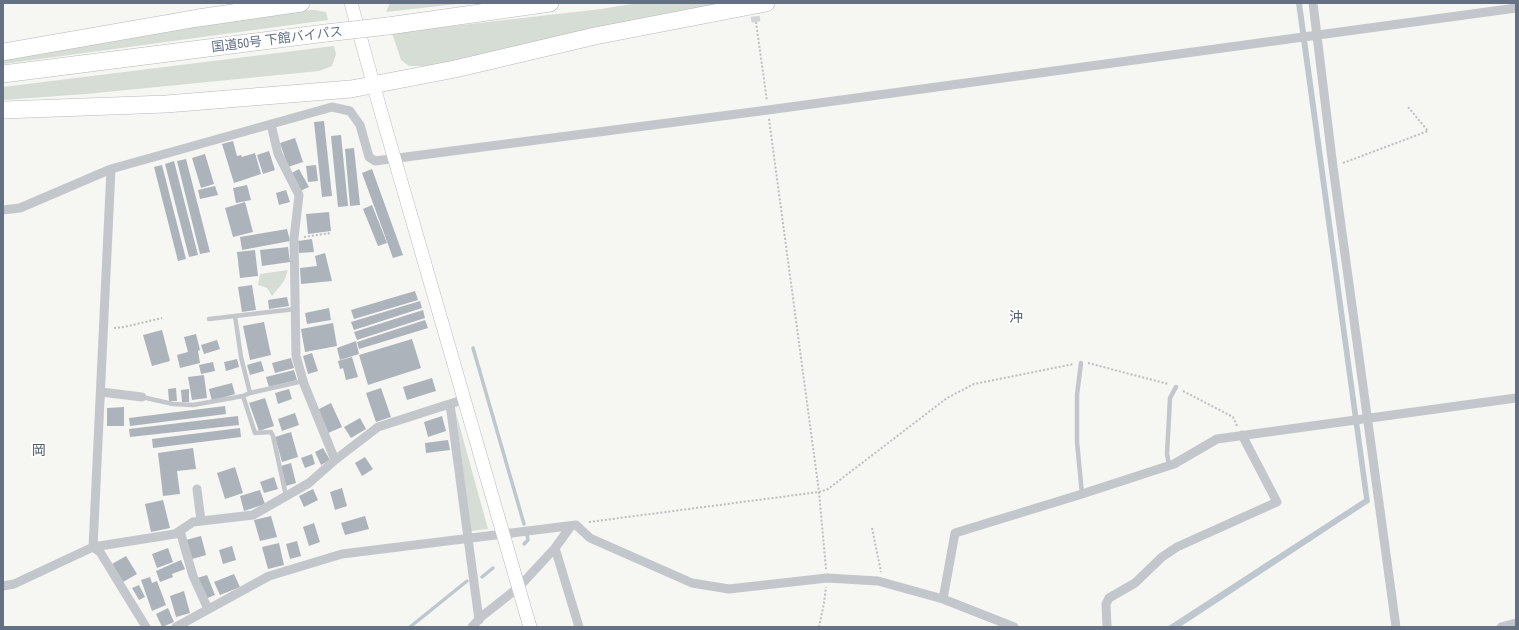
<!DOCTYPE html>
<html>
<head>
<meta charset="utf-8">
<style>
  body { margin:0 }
  #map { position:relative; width:1519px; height:630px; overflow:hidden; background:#f6f6f3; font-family:"Archivo Narrow",sans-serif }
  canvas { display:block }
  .frame { position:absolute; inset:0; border:4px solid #647185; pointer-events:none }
</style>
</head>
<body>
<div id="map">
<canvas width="1519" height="630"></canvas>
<div class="frame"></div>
</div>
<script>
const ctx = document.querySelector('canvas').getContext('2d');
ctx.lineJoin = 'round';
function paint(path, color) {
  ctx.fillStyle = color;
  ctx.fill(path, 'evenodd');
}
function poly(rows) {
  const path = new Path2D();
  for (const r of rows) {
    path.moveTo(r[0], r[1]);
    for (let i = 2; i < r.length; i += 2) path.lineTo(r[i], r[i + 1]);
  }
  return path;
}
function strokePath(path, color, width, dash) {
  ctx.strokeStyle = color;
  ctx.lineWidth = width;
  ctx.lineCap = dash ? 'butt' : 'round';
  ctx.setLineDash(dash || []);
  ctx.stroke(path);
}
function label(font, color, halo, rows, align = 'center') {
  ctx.font = font + ' "Archivo Narrow","Noto Sans JP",sans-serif';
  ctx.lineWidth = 4;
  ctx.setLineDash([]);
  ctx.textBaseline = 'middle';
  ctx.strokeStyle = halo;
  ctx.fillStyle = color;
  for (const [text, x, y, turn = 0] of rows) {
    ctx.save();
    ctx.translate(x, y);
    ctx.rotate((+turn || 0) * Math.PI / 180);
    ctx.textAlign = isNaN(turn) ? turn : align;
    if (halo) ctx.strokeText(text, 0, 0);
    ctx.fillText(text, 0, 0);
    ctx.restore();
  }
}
paint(poly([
  [390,3,466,3,386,12],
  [638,3,739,3,453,66,409,66,401,60,392,33,601,9],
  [314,10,326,12,328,20,3,64,3,59,292,11],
  [334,46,336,54,332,66,319,71,86,94,3,100,3,87],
  [288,270,284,281,272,296,267,288,258,285,260,274],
  [456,413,488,529,471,531]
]), '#d6ddd4');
paint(poly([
  [1296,3,1302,3,1370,502,1180,627,1167,627,1364,499]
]), '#bfc7ce');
strokePath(poly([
  [473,348,524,524],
  [524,544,528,540,527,535],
  [482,577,493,568],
  [410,627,467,581]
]), '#bfc7ce', 3.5);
paint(poly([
  [324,121,332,196,322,197,314,122],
  [341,135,348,206,338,207,331,136],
  [295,138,303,162,288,167,280,143],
  [233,141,237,156,241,155,242,157,255,153,261,174,234,183,222,144],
  [354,148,360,205,350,206,345,149],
  [269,151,275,170,263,174,257,155],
  [205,154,214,184,201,188,192,158],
  [186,159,210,252,200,254,177,161],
  [174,161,198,255,189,257,165,164],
  [162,165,186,259,178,261,154,167],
  [316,165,318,181,308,182,306,166],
  [299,169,309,187,300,191,290,174],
  [372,169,403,255,393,258,362,173],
  [247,185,251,200,236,203,233,188],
  [215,186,218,195,200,199,198,190],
  [286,190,290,202,279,205,276,193],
  [245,202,253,232,233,237,225,208],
  [372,205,387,243,378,246,363,209],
  [329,212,331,231,308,234,306,214],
  [287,229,290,241,242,250,240,237],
  [312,239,314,252,299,253,298,241],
  [288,247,290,262,262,266,260,250],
  [255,250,258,276,240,278,237,252],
  [325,253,332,281,301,284,300,268,317,266,315,256],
  [252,285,256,310,242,312,238,287],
  [415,291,418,300,354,319,351,310],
  [287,297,289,306,269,309,268,300],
  [420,301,422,308,354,330,351,322],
  [329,308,331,320,307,324,305,313],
  [423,310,425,318,357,340,354,332],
  [425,320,428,328,359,349,357,342],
  [264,322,271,355,250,360,243,326],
  [333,323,337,346,305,352,301,329],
  [162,330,170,361,152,366,143,335],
  [196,334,200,350,198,351,200,363,180,368,177,355,188,352,184,337],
  [412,339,421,368,368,385,359,355],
  [217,340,220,349,204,354,201,345],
  [356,341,359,354,340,360,337,348],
  [312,353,318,371,308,374,303,356],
  [352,357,358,377,346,380,343,368,340,369,338,361],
  [291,358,294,368,275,373,272,363],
  [237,359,239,367,226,371,224,362],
  [261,361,264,371,250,375,247,365],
  [213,362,215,371,201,374,199,365],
  [294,370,297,380,269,387,266,377],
  [204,375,207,398,192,400,188,377],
  [432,378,436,391,407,400,403,387],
  [232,383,235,394,212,401,209,389],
  [176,388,177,401,169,401,168,389],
  [381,388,391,417,376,422,366,393],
  [189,389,189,402,182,402,181,390],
  [289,389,292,399,278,404,275,393],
  [265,398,274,426,259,431,249,403],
  [331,403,342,427,328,433,317,410],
  [225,406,226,414,130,426,129,418],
  [124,407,124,426,107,426,107,408],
  [295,413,299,425,282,431,278,419],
  [238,416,239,425,130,437,129,429],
  [442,416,446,431,428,437,424,422],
  [360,418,366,429,351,438,344,427],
  [240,428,241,437,153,448,152,439],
  [291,432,298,457,282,462,275,437],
  [448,440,450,450,426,453,425,443],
  [193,448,196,469,177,471,180,494,163,496,158,453],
  [323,448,330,460,321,465,315,452],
  [312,454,315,464,305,468,301,458],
  [365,457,373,469,362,476,355,463],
  [291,463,296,483,286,486,281,466],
  [235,467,243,493,225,499,217,473],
  [274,477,278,489,264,493,260,482],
  [342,488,347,506,335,510,330,492],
  [313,489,318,500,304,507,299,496],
  [260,490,265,504,244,511,240,496],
  [163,500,170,528,151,532,145,504],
  [271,516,277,537,260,541,254,520],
  [365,516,369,529,345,535,341,523],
  [314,523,320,542,309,546,303,527],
  [201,536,206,555,192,559,186,540],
  [297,541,301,556,290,559,286,544],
  [279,543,284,565,268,569,262,547],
  [232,546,236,560,223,564,219,550],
  [168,548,173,562,157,568,152,554],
  [126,556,137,574,123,582,112,564],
  [181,560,185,569,172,574,173,577,160,582,156,571],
  [234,574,240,587,220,595,214,582],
  [207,575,215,595,205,599,197,578],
  [150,577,152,583,157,581,166,605,152,611,141,580],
  [139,585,145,597,139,600,132,588],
  [184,591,190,613,176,617,170,596],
  [168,608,174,622,162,627,156,614]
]), '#acb3ba');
strokePath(poly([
  [753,3,756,22]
]), '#d2d5d8', 9, [9, 4.5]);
const secondary = poly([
  [351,3,381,112,530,627]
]);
const highway = poly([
  [388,26,550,3],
  [3,52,198,18,301,3],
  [3,74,326,33],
  [3,110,166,104,351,89,455,69,595,36,766,3]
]);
strokePath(secondary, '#b8bbc1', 14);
strokePath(highway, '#b6b8bc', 18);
strokePath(poly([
  [756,22,767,101],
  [769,119,819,492,826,569],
  [1343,163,1428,131,1408,107],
  [304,237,331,233],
  [114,328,124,327,162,318],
  [1088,363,1168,384],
  [1183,391,1233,417,1237,426],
  [589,522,819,492,828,489,947,398,974,384,1074,364],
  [872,528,881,572],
  [819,627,824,603,826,587]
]), '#bdbec1', 2, [2, 2]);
strokePath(poly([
  [235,316,241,357,250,393],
  [209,319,295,309],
  [1081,363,1077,395,1077,442,1082,494],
  [243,396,255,433,271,432,273,436,286,496],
  [142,397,173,404,193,405,243,396,250,393,303,381],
  [1169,465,1167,454,1170,398,1176,387]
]), '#c3c6ca', 4.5);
strokePath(poly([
  [1313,3,1333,167,1396,627],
  [271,124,278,154,299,195,294,238,296,356,304,384,335,460],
  [3,210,20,208,111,169,332,107,350,111,360,125,369,157,375,161,768,110,1516,8],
  [101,392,142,397],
  [450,404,479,620],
  [197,489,201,521],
  [180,531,193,576,208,609],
  [93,547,111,169],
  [93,547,100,552,146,627],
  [555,548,579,627],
  [3,586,14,584,93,547,175,534,193,522,253,515,309,483,335,460,378,427,465,399],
  [943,599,955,533,1082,494,1174,464,1217,439,1516,398],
  [176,627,269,576,342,554,576,525,590,538,692,583,729,589,827,578,878,581,943,599,1014,627],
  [472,627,481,617,519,587,555,548,571,526],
  [1107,627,1106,604,1109,598,1135,583,1162,557,1177,547,1277,502,1242,435],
  [1501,627,1516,623]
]), '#c3c6ca', 9);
strokePath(secondary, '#fff', 13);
strokePath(highway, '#fff', 17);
const highwayBridge = poly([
  [326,33,388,26]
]);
strokePath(highwayBridge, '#b6b8bc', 18, []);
strokePath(highwayBridge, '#fff', 17);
label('13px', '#647185', '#fff', [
  ["国道50号 下館バイパス",277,40,-7]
]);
label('14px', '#525c69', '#fff', [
  ["沖",1016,318],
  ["岡",39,451]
]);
</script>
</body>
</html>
